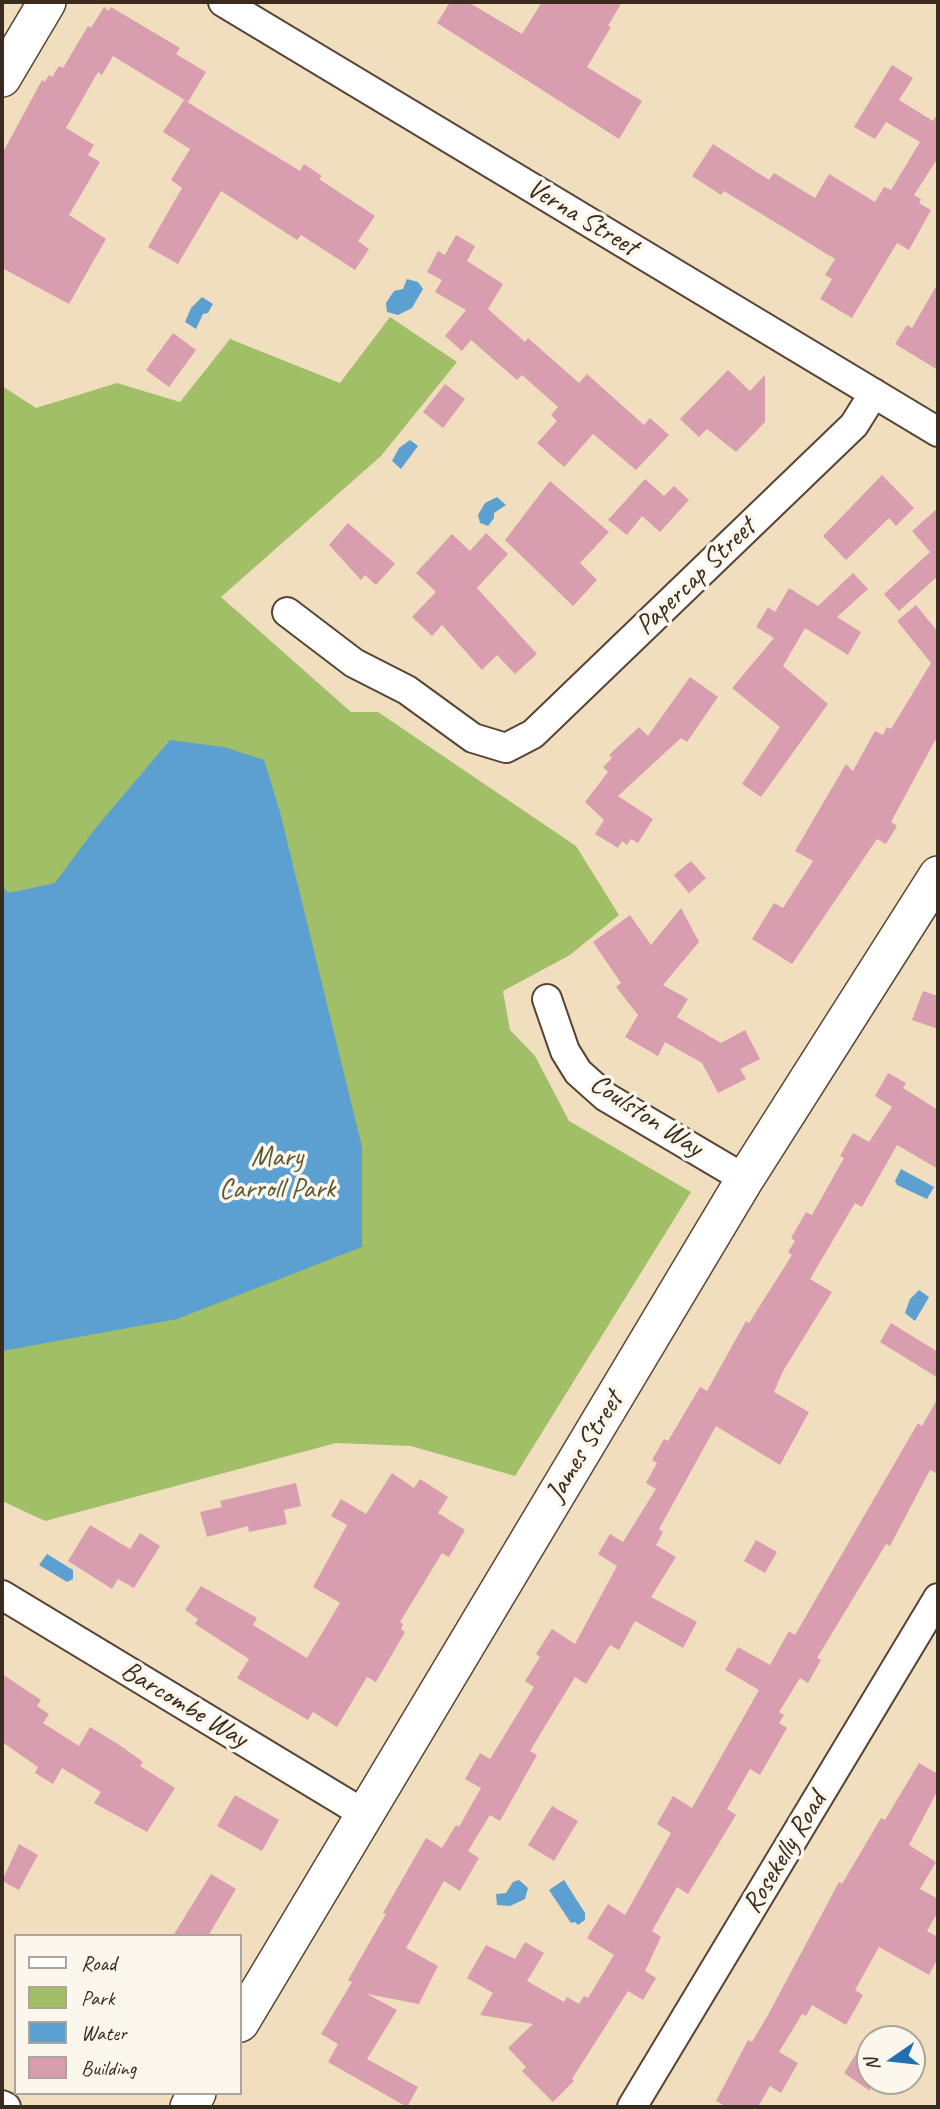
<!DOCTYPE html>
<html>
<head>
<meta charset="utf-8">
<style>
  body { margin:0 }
  #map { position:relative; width:940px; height:2109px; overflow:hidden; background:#f1debf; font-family:Caveat,sans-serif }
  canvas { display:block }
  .frame { position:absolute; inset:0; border:4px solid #3b2a1e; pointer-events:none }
  .legend { position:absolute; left:14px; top:1934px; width:228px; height:161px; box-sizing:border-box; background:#fbf7ec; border:2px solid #aea59a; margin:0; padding:9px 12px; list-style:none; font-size:21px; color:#3b2a1e }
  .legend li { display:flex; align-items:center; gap:14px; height:35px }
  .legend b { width:35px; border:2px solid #aea59a }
  .north { position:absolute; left:856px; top:2025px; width:70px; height:70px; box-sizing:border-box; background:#fbf7ec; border:2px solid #aea59a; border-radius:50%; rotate:256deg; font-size:19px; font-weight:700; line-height:28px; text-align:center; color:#3b2a1e }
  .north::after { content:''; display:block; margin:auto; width:24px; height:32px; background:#1f6fb2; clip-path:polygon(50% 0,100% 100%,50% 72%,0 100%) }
</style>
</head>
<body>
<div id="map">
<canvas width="940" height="2109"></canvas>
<div class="frame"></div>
<ul class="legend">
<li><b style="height:9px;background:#fff"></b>Road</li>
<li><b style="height:19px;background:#a1bf67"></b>Park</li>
<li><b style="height:19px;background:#5ca0d1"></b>Water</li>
<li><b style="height:19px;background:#d89eb0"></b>Building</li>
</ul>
<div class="north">N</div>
</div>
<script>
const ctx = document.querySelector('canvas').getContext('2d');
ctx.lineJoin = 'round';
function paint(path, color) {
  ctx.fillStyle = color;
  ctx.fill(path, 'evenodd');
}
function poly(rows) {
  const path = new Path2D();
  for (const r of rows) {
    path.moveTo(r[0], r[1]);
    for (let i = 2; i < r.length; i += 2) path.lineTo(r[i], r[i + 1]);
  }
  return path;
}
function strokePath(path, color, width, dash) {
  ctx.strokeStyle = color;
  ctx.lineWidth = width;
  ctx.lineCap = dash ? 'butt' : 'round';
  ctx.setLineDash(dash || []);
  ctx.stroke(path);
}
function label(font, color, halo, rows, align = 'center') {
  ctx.font = font + ' Caveat,sans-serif';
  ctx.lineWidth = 7;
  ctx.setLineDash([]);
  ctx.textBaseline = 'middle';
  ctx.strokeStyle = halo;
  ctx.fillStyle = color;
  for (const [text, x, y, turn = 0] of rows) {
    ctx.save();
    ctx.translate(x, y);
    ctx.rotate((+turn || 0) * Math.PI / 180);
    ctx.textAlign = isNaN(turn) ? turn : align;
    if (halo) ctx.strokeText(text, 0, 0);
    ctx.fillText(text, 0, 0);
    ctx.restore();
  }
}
paint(poly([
  [390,317,457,362,381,456,221,597,351,712,378,712,576,846,619,915,570,955,503,991,510,1030,535,1056,569,1121,691,1192,515,1476,411,1446,336,1443,45,1521,2,1501,2,386,36,408,117,383,180,402,230,339,340,383]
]), '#a1bf67');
paint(poly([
  [407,279,418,282,423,289,412,308,398,315,387,312,386,303,394,291,403,289],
  [202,297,213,304,208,313,203,314,196,329,185,322,191,308],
  [410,440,418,446,401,469,392,461,399,448],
  [497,497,506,505,494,513,494,518,488,526,480,523,478,515,485,503],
  [170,740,224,747,264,760,280,812,362,1147,362,1247,177,1319,2,1351,2,887,9,893,55,883,94,830],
  [901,1169,934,1187,927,1199,897,1185,895,1181],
  [919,1290,929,1297,915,1321,905,1313,910,1299],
  [47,1554,73,1570,73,1579,67,1582,39,1565],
  [519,1880,528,1888,525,1899,510,1906,497,1905,496,1894,506,1893,513,1882],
  [564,1880,585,1913,585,1920,578,1925,575,1922,571,1923,549,1890]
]), '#5ca0d1');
paint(poly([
  [450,2,468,2,522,34,542,2,622,2,608,26,611,27,587,67,642,101,619,139,437,23],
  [104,7,109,11,111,7,180,48,176,54,206,72,188,102,113,56,102,75,98,72,66,128,94,145,88,155,100,162,69,215,106,239,69,304,2,268,2,154,42,80,45,82,49,75,52,77,59,66,63,68,88,26,91,28],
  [892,65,913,78,899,100,933,121,938,113,938,158,914,195,921,199,919,203,931,210,909,250,897,243,852,318,820,299,832,279,825,275,835,259,724,191,721,195,692,176,713,144,769,180,774,173,815,198,829,174,875,202,884,187,891,190,920,142,886,122,875,139,854,127],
  [184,100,300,171,304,164,322,176,319,179,375,216,358,241,369,249,355,270,301,235,297,240,221,191,178,264,148,247,182,188,171,180,190,149,163,132],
  [456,235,475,246,467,261,503,284,488,309,525,342,528,338,579,383,587,374,644,425,650,418,669,435,636,470,593,434,564,467,537,443,557,421,551,415,558,407,522,375,517,380,471,340,462,351,445,336,466,310,435,292,442,280,427,272,438,251,445,255],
  [938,283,938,370,895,344,907,325,912,328],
  [173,333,196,350,169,387,146,370],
  [728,370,750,391,765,375,765,422,736,452,707,429,699,437,680,419],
  [445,384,465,399,443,428,423,412],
  [882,475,914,508,896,526,889,518,846,560,823,536],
  [645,479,664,496,674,486,689,500,660,532,642,516,627,535,608,520],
  [550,481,609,532,580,563,597,580,573,606,505,540],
  [938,508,938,576,899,611,884,594,930,552,912,531],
  [348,523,395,564,376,585,365,575,361,580,329,545],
  [486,533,508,554,477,588,537,654,515,674,497,655,482,670,442,625,432,636,412,617,436,592,416,573,452,534,470,551],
  [853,573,868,589,837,617,861,632,848,655,805,628,783,666,828,704,761,797,742,784,780,727,732,688,774,638,756,627,768,607,775,612,789,588,818,606],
  [916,605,938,632,938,735,891,822,897,826,886,844,877,839,792,964,752,939,774,903,783,908,813,861,795,851,846,764,853,771,875,731,883,735,887,727,891,729,931,663,897,621],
  [690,677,718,697,687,742,681,738,618,796,653,819,638,843,631,839,627,845,622,841,618,848,595,834,604,820,585,802,608,772,603,767,612,758,609,755,639,727,648,736],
  [691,861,706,878,689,893,674,875],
  [681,908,699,942,663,985,688,999,677,1017,721,1043,745,1030,760,1059,740,1069,746,1079,718,1093,702,1063,665,1042,658,1056,625,1037,638,1015,616,987,621,983,593,942,630,915,651,945],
  [923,991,938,996,938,1029,912,1020],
  [888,1073,906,1083,903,1088,938,1110,938,1169,897,1145,862,1207,855,1203,810,1279,832,1292,783,1371,774,1392,809,1412,780,1465,716,1426,659,1529,663,1532,656,1545,676,1557,651,1597,697,1622,683,1648,635,1621,619,1650,610,1645,586,1684,575,1677,530,1751,537,1755,500,1821,490,1815,468,1851,479,1858,460,1891,444,1881,406,1948,438,1966,419,2004,367,1994,397,2010,367,2059,418,2087,407,2107,328,2062,338,2044,321,2034,352,1982,348,1980,386,1914,383,1913,426,1838,442,1848,456,1825,459,1827,481,1788,465,1779,480,1753,490,1759,534,1687,525,1681,540,1657,536,1654,552,1629,575,1644,617,1566,598,1554,610,1534,623,1542,656,1489,646,1483,657,1463,652,1460,664,1439,668,1441,700,1387,707,1391,746,1321,749,1323,792,1255,788,1252,795,1241,791,1238,806,1212,812,1215,844,1158,840,1156,853,1133,869,1142,892,1107,875,1096],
  [891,1323,938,1352,938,1378,880,1342],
  [938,1398,938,1474,930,1470,890,1546,886,1544,817,1658,821,1660,808,1683,800,1678,779,1712,784,1715,779,1723,787,1728,760,1775,750,1769,727,1809,736,1815,688,1894,677,1887,652,1931,661,1937,645,1971,656,1978,643,2000,628,1991,572,2079,574,2081,553,2102,522,2071,526,2067,508,2048,533,2024,480,2015,493,1993,467,1978,486,1945,515,1959,525,1942,544,1953,527,1981,564,2002,567,1997,579,2004,584,1996,588,1998,614,1955,587,1938,608,1904,625,1915,671,1833,657,1824,673,1796,692,1808,759,1690,725,1670,738,1647,770,1665,789,1631,795,1635,918,1423,922,1426],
  [392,1473,414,1488,420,1479,448,1497,438,1513,465,1530,449,1557,442,1553,400,1622,403,1624,401,1629,405,1632,376,1682,367,1677,337,1727,313,1712,308,1720,237,1678,249,1659,195,1624,198,1619,185,1610,201,1586,257,1618,253,1625,307,1658,340,1603,313,1587,347,1525,331,1516,341,1499,366,1514],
  [296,1483,301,1506,284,1510,287,1524,249,1532,248,1526,207,1537,200,1512,222,1507,220,1501],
  [90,1525,130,1549,140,1533,160,1546,134,1588,118,1579,112,1589,68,1561],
  [756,1540,777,1552,765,1573,744,1561],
  [2,1674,41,1700,37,1706,49,1714,43,1723,79,1746,90,1727,118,1744,143,1762,140,1766,175,1788,147,1832,94,1803,101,1792,62,1768,53,1784,35,1773,38,1767,2,1742],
  [919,1763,938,1774,938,1790,909,1845,936,1862,920,1889,938,1899,938,1912,927,1931,938,1937,938,1958,929,1975,879,1947,855,1990,863,1995,846,2025,812,2005,806,2016,802,2014,779,2052,798,2063,781,2093,770,2086,758,2107,727,2107,716,2101,748,2040,752,2042,768,2015,839,1882,842,1884,881,1818,885,1820],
  [235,1795,279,1820,262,1851,217,1826],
  [552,1806,578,1821,554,1861,528,1845],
  [19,1844,38,1855,19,1890,2,1881],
  [211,1874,236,1889,208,1936,173,1936],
  [870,2032,870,2091,844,2073]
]), '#d89eb0');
const minor = poly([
  [223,2,938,432],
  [287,612,354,663,407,690,473,738,506,748,533,734,854,425,874,393],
  [547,999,565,1051,578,1072,606,1097,745,1179],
  [2,1595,366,1815],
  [2,2105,6,2107],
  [632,2107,938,1598]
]);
const tertiary = poly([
  [2,78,47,2],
  [240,2023,745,1179,938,875],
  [189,2107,197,2093]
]);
strokePath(minor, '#564536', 32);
strokePath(tertiary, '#564536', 40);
strokePath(minor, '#fff', 28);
strokePath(tertiary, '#fff', 37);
label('28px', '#3b2a1e', '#fbf7ec', [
  ["Verna Street",582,218,31],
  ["Papercap Street",696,577,-44],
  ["Coulston Way",646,1116,33],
  ["James Street",585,1447,-59],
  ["Barcombe Way",184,1705,31],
  ["Rosekelly Road",785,1853,-59]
]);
label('28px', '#5a5734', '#fbf7ec', [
  ["Mary",277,1158],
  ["Carroll Park",277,1190]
]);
</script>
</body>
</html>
